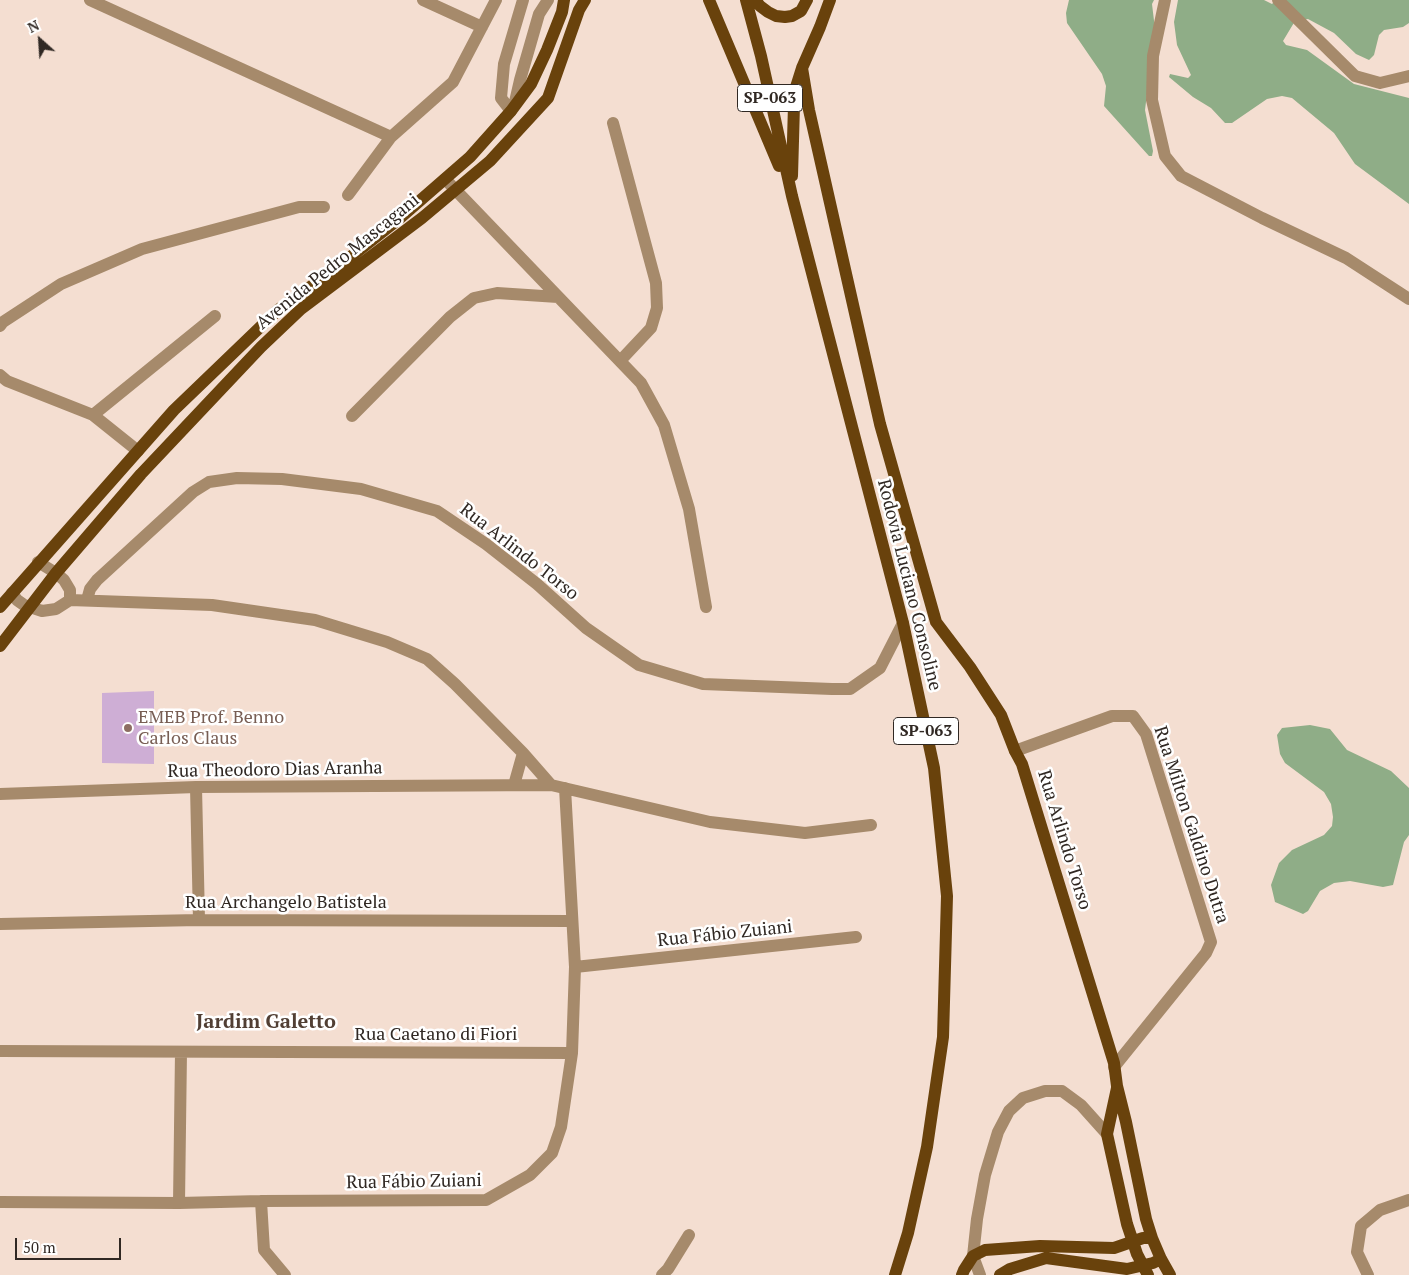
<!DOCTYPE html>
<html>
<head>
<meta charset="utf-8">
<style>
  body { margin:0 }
  #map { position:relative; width:1409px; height:1275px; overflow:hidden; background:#f4ded1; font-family:"PT Serif",serif }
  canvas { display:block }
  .north { position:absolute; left:15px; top:15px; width:50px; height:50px; -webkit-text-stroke:4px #fff; paint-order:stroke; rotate:334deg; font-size:14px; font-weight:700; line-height:20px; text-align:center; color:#302823 }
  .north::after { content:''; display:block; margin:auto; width:18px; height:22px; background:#302823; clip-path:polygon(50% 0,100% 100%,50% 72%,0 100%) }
  .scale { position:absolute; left:15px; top:1238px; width:106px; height:22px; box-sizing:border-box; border:2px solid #302823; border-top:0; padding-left:6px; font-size:15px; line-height:18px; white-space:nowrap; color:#302823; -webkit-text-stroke:4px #fff; paint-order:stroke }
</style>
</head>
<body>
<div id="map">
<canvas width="1409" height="1275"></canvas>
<div class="north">N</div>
<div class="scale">50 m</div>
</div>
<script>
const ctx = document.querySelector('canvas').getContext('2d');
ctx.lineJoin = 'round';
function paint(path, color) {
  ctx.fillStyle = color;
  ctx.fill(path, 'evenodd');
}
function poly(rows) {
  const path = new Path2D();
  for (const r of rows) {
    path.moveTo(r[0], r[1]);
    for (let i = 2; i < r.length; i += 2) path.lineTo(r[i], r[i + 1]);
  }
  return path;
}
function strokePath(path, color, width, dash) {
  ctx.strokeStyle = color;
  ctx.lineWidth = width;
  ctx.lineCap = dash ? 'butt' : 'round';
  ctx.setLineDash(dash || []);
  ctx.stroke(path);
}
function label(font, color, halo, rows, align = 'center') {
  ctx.font = font + ' "PT Serif",serif';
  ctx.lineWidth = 5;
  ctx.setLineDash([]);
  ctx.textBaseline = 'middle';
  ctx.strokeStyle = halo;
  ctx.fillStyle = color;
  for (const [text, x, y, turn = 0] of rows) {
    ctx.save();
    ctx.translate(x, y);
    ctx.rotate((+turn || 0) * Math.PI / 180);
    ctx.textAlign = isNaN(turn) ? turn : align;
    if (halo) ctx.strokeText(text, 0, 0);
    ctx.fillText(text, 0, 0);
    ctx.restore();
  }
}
paint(poly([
  [1069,0,1154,0,1152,4,1155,29,1145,110,1153,151,1152,156,1149,156,1104,106,1106,86,1102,74,1067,23,1066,13],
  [1178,0,1264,0,1272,4,1276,0,1409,0,1409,23,1403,27,1384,30,1379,35,1374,55,1369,60,1356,54,1334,33,1308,19,1295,21,1283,41,1286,45,1307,50,1354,84,1409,98,1409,204,1355,164,1334,133,1292,98,1282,96,1267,99,1232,123,1225,123,1211,108,1193,97,1169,77,1170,74,1188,78,1191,75,1177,45,1174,22],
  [1310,725,1330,729,1347,750,1391,771,1409,788,1409,835,1404,842,1393,885,1383,887,1350,881,1334,883,1320,891,1308,911,1303,914,1275,902,1271,885,1279,863,1292,850,1324,835,1332,826,1333,817,1331,804,1324,792,1285,763,1280,754,1277,735,1282,728]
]), '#8fad87');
paint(poly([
  [154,691,154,764,102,763,102,693]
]), '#ceaed5');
strokePath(poly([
  [90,0,391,137],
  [423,0,482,27],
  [1165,0,1153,56,1152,100,1165,156,1181,176,1262,218,1346,258,1409,299],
  [1278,0,1355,76,1380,83,1409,76],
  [514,106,520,80,539,14,548,0],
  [511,111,501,98,504,64,523,0],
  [613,123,656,283,657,308,651,328,620,361],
  [445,179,641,383,664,425,689,509,706,607],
  [348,195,391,137,453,82,496,0],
  [0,326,3,322,61,284,142,249,299,207,324,207],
  [0,375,7,381,93,415,138,451],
  [93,415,215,316],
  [352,416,450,317,474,298,497,293,558,297],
  [38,562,56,573,64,580,70,590,70,600],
  [12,593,17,600,24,605,42,611,56,609,70,600,212,605,315,620,387,642,427,659,455,684,523,753,551,785],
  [87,600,90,589,97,580,193,492,209,482,237,478,282,479,361,489,437,511,486,544,537,584,586,628,639,665,703,684,832,689,850,689,880,668,903,623],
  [1015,751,1112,716,1133,716,1146,734,1211,942,1206,953,1114,1067],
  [514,785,523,753],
  [196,787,199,920],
  [565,788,575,967],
  [0,794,196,787,551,785,710,822,805,833,871,825],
  [0,924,199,920,571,921],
  [0,1051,572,1053],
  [261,1201,264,1250,285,1275],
  [0,1202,179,1203,261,1201,486,1200,530,1175,552,1153,561,1127,572,1053,575,967,856,937],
  [179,1203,181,1052],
  [662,1275,668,1269,689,1235],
  [980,1275,973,1256,977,1219,985,1175,998,1132,1009,1111,1023,1098,1045,1091,1062,1091,1081,1105,1107,1134],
  [1368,1275,1357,1252,1361,1226,1380,1210,1409,1200]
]), '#a68a6b', 12);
strokePath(poly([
  [709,0,779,166],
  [746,0,761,56,792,196,903,623,934,768,947,896,943,1037,927,1147,908,1233,895,1275],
  [755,0,760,6,768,12,776,16,785,17,792,16,801,11,807,0],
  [802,68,809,110,880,424,936,622,970,667,1001,715,1015,751,1022,764,1114,1063,1117,1086,1126,1122,1146,1219,1152,1238,1161,1259,1170,1275],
  [792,176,794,105,796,87,802,68,820,27,830,0],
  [0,607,174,410,278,310,330,273,400,218,470,157,511,111,531,84,547,50,562,12,564,0],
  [0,646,56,573,141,474,261,347,301,309,422,218,490,161,548,98,579,10,585,0],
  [1117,1088,1107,1134,1127,1224,1137,1254,1148,1275],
  [962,1275,964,1270,973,1256,985,1250,1040,1246,1114,1248,1143,1238,1152,1238],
  [1000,1275,1010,1269,1046,1258,1127,1269,1153,1263,1161,1259]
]), '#69420c', 12);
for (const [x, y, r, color] of [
  [128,728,5,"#8d6e63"]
]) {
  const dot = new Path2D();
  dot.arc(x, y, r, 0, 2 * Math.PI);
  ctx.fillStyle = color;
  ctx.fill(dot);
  strokePath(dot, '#fff', 2);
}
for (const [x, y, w] of [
  [770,98,65],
  [926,731,65]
]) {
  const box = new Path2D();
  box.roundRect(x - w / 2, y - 13.5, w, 27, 4);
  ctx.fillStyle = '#fff';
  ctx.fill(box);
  strokePath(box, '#302823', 1);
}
label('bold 16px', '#302823', null, [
  ["SP-063",770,98],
  ["SP-063",926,731]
]);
label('18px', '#302823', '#fff', [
  ["Avenida Pedro Mascagani",338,262,-39],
  ["Rua Arlindo Torso",519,552,38],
  ["Rodovia Luciano Consoline",909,585,76],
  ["Rua Theodoro Dias Aranha",275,770,-1],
  ["Rua Milton Galdino Dutra",1191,825,72],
  ["Rua Arlindo Torso",1064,840,73],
  ["Rua Archangelo Batistela",286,903],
  ["Rua Fábio Zuiani",725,934,-6],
  ["Rua Caetano di Fiori",436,1035],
  ["Rua Fábio Zuiani",414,1182,-1]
]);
label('18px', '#785e54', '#fff', [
  ["EMEB Prof. Benno",138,718],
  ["Carlos Claus",138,739]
], 'left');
label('bold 20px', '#513f34', '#fff', [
  ["Jardim Galetto",266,1022]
]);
</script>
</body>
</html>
